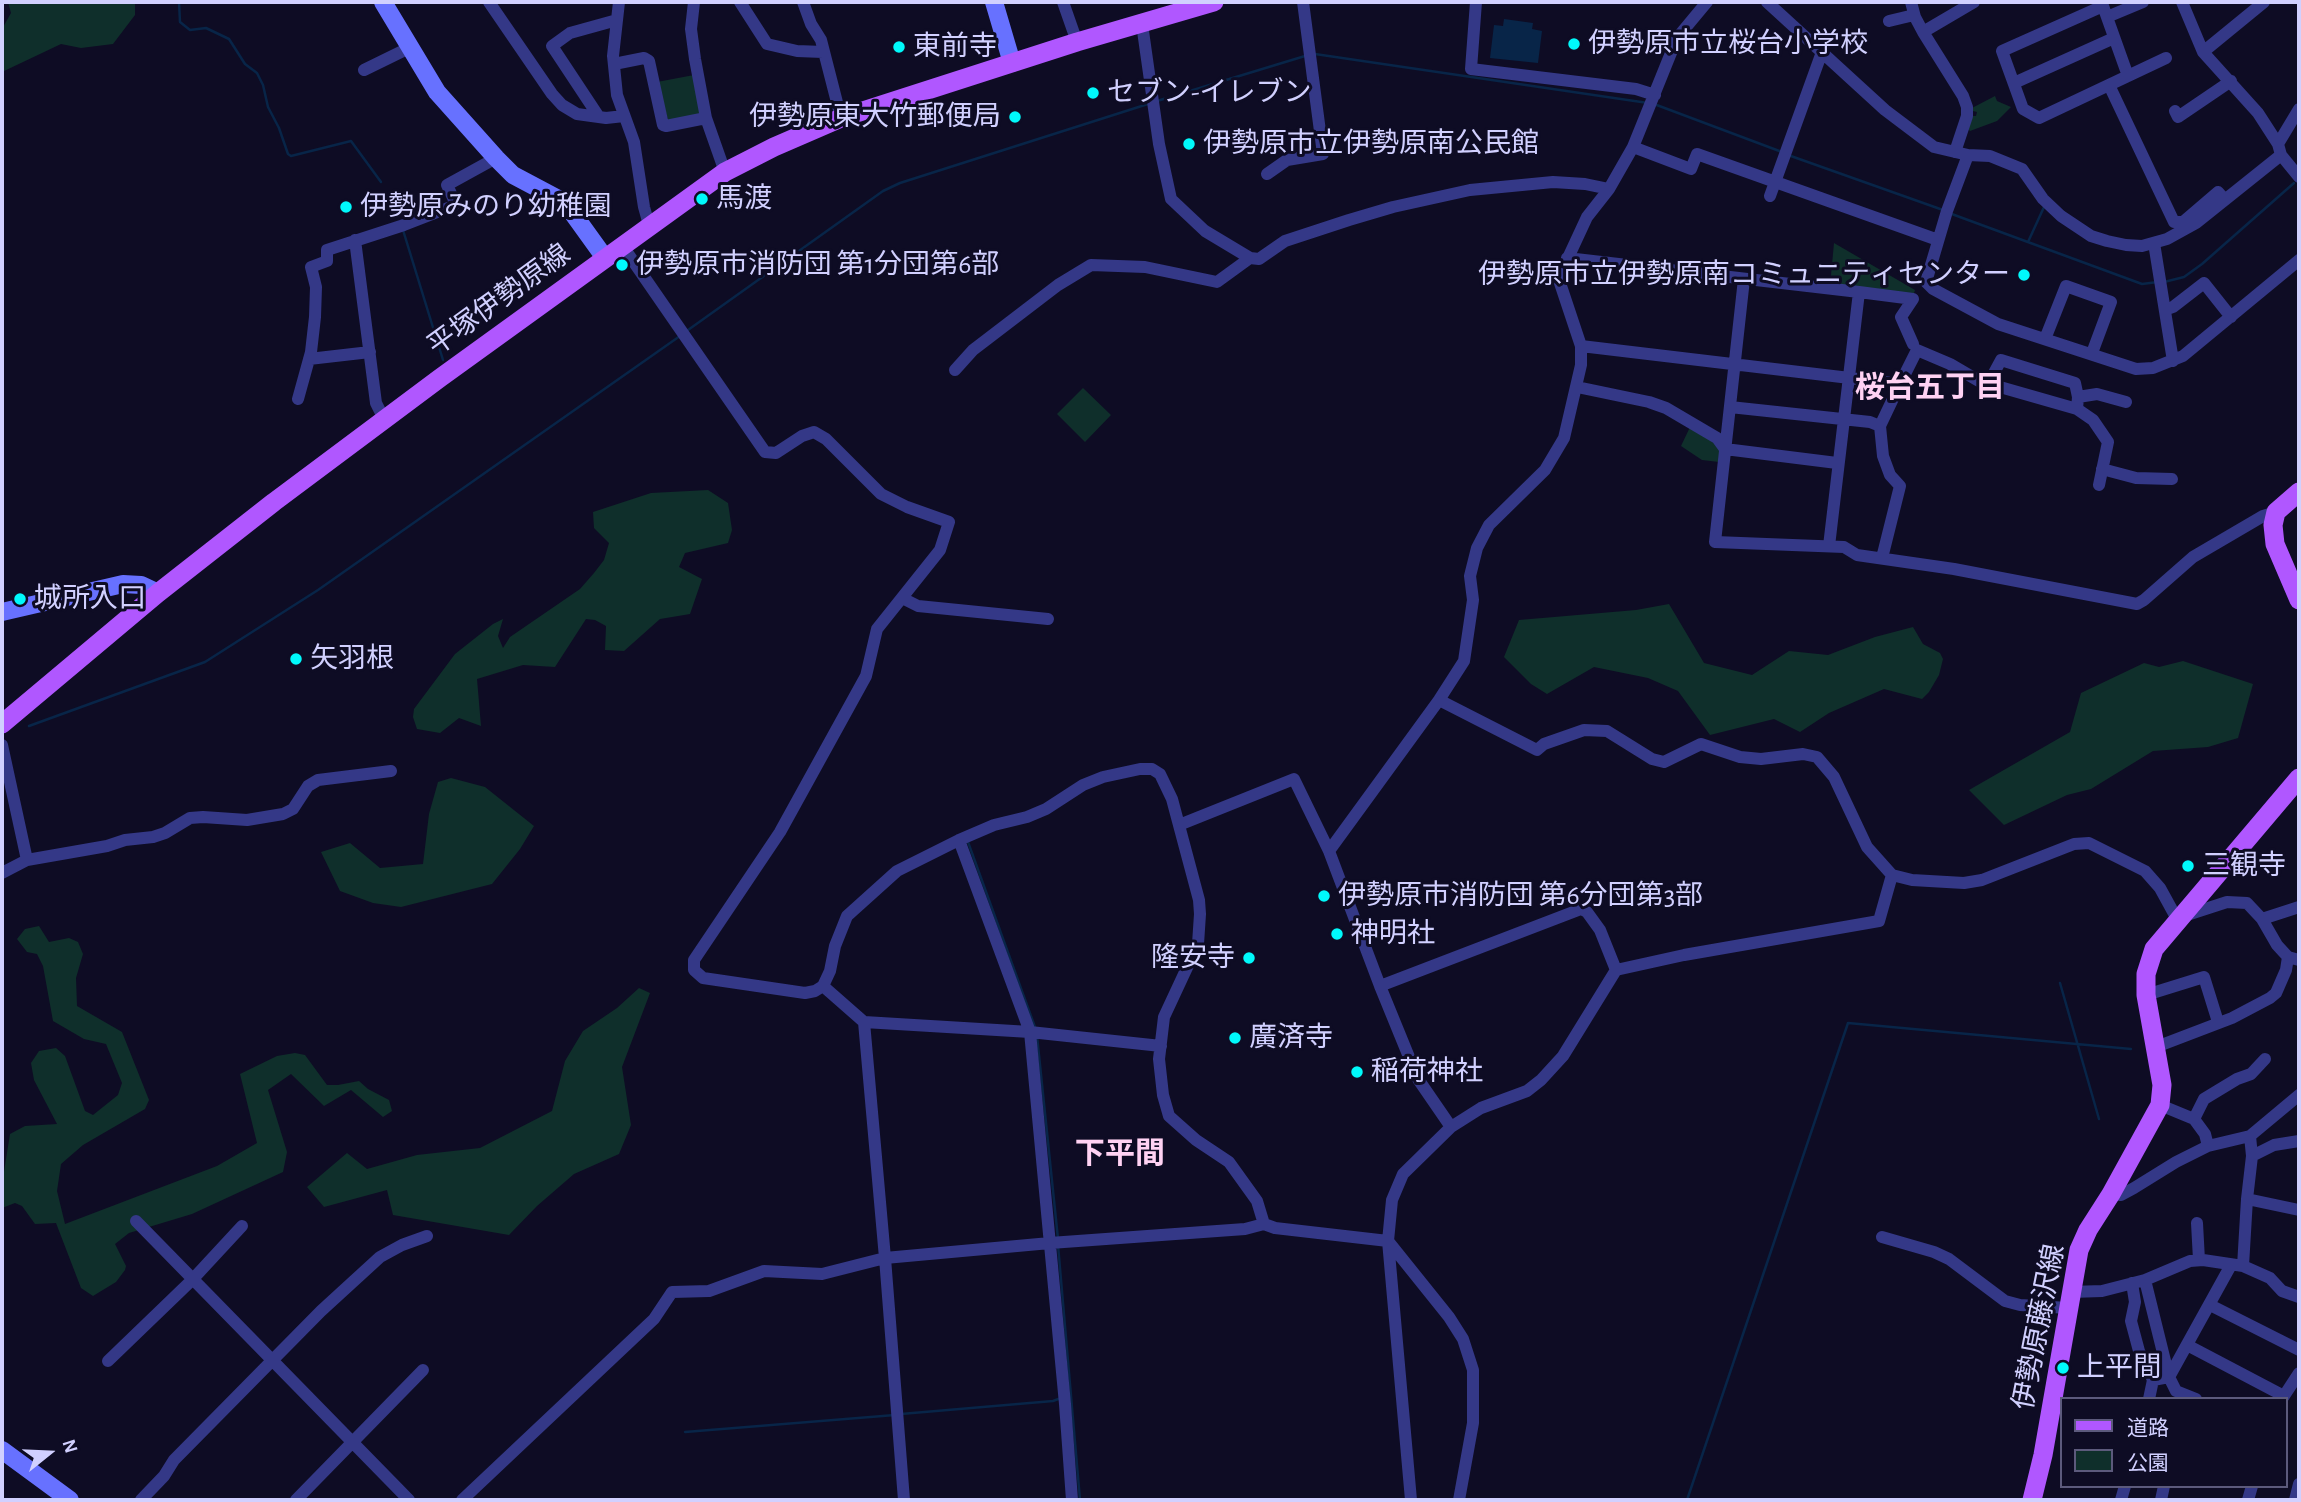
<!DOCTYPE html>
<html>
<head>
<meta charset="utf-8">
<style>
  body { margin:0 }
  #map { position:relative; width:2301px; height:1502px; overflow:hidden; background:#0e0c24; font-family:"Alegreya Sans","Noto Sans JP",sans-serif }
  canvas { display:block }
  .frame { position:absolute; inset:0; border:4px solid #d1d0ff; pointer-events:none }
  .legend { position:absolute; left:2060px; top:1397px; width:228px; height:91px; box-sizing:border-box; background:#0e0c24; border:2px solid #5c5a7c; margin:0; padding:9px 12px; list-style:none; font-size:21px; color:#d1d0ff }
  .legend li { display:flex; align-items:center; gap:14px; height:35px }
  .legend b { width:35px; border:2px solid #5c5a7c }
  .north { position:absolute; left:14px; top:1418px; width:70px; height:70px; -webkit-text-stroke:5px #0e0c24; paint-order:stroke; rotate:72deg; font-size:19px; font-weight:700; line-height:28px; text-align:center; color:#d1d0ff }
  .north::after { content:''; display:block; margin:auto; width:24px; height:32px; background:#d1d0ff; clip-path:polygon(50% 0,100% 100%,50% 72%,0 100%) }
</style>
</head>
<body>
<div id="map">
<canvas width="2301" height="1502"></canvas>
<div class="frame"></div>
<ul class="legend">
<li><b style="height:9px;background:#b057ff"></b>道路</li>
<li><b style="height:19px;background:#0f2f2b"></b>公園</li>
</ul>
<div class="north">N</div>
</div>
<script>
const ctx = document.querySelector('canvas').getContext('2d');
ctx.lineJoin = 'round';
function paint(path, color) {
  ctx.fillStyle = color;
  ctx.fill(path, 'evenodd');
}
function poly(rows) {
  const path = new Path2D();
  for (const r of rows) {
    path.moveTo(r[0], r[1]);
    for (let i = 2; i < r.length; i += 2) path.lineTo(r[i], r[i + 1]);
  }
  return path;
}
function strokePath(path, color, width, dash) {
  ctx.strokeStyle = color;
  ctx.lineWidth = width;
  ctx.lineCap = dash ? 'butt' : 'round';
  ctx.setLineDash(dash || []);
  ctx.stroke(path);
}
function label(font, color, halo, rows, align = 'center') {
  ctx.font = font + ' "Alegreya Sans","Noto Sans JP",sans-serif';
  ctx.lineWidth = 6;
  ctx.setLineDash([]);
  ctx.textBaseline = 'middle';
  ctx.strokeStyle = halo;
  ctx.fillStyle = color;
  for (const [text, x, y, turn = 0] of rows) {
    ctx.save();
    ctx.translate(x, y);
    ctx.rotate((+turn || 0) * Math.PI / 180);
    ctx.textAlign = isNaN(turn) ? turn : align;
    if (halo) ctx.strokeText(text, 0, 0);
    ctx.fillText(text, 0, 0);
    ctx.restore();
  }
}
paint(poly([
  [8,2,135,2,135,15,113,44,81,48,61,44,2,72,2,29,11,13],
  [694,75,702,112,699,116,669,123,657,82],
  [1995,96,1997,101,2011,107,1997,121,1970,131,1968,129,1973,116,1976,116,1977,112,1973,111,1972,108],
  [1834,243,1915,290,1913,296,1830,286],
  [1083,388,1111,415,1085,442,1057,414],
  [1691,425,1720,448,1719,462,1702,460,1681,446],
  [708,490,728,503,732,530,728,543,685,553,679,567,702,579,690,614,660,619,624,651,605,650,606,626,595,620,586,619,555,667,523,665,477,679,481,726,459,718,440,733,417,729,413,717,414,709,455,654,493,624,503,619,498,636,503,648,510,637,580,589,594,573,604,560,609,543,594,528,593,512,651,493],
  [1669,604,1704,663,1752,675,1789,651,1828,655,1875,637,1913,627,1923,644,1940,653,1943,659,1939,675,1929,692,1922,699,1884,689,1829,713,1800,732,1774,719,1710,735,1678,691,1648,678,1594,667,1547,694,1531,684,1504,657,1519,620,1636,610],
  [2183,661,2253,684,2238,738,2208,747,2153,751,2091,789,2067,795,2004,825,1969,790,2070,732,2081,693,2144,663,2159,667],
  [451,778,485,787,534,826,520,849,492,884,401,907,373,903,340,891,321,852,350,843,380,868,423,864,429,814,438,782],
  [39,926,49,942,69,938,78,942,83,954,76,978,77,1006,122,1032,149,1100,145,1109,83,1145,61,1164,57,1191,65,1224,217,1166,257,1143,240,1074,277,1056,295,1053,305,1055,327,1085,338,1085,359,1081,368,1089,389,1100,392,1111,383,1117,351,1090,324,1106,291,1074,268,1090,287,1152,283,1172,192,1214,129,1233,115,1244,126,1266,125,1270,116,1282,93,1296,81,1288,56,1223,35,1224,22,1206,15,1203,2,1208,2,1184,10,1134,25,1126,57,1124,34,1080,31,1063,39,1051,56,1048,65,1056,85,1111,93,1115,118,1095,122,1083,106,1044,84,1039,53,1021,43,966,37,954,27,952,17,939,25,929],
  [639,988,650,993,622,1067,631,1125,619,1154,574,1174,537,1206,509,1235,393,1215,387,1190,324,1207,307,1187,347,1153,367,1169,417,1155,480,1148,552,1111,565,1061,583,1031,617,1008]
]), '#0f2f2b');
paint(poly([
  [1504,19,1533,23,1532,29,1542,31,1538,63,1490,58,1494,25,1503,26]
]), '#082548');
strokePath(poly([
  [179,2,180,22,190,30,206,28,229,39,245,64,257,73,263,85,268,107,279,128,288,154,291,156,351,141,381,182],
  [1315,54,1648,103],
  [1157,101,1305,56],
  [1654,104,1782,152],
  [1788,155,1943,210],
  [1949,213,2142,284,2158,282],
  [403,230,443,360],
  [2028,242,2044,207],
  [2164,282,2184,277,2202,264,2294,183],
  [688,330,883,191,900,183,1148,104],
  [29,726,205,662,318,590,680,336],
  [968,842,1036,1030],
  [2060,983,2099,1119],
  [1037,1036,1058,1239],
  [1058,1245,1080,1500],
  [901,1414,1053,1401,1061,1398],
  [685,1432,895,1415],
  [1687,1500,1848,1023,2131,1049]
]), '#082548', 2.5);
strokePath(poly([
  [489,2,552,94,562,105,577,114,606,118,624,116],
  [619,2,613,56,617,95,634,142,644,207,649,225],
  [694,2,691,29,695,59,706,118,725,172],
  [740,2,767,44,797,51,823,52],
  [803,2,811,24,821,40,841,118],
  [1063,2,1077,42],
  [1476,2,1471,69,1636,89,1655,95],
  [1767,2,1885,110,1934,147,1968,155,1990,156,2022,169,2043,199,2061,216,2091,236,2107,241,2126,245,2142,246,2167,239,2196,223,2281,155],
  [1911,2,1915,17,1923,32],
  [2182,2,2203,52,2258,113,2278,144,2281,155,2299,177],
  [2107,17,2143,2],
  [1889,21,1914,15],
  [1142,24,1159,144,1171,199,1205,231,1250,258,1259,259,1285,241,1349,220,1393,207,1470,190,1553,182,1585,184,1609,189],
  [2203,52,2264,2],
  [614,64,644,58,649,61,663,125,666,126,706,118],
  [364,70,411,47],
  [2128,76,2103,6,2002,51,2023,109,2039,118,2166,58],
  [2014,83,2114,38],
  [2109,85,2174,222,2183,222,2218,192,2225,200],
  [2175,111,2178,117,2231,81],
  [599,117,552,46,570,33,617,20],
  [2278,144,2299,109],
  [1633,147,1691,169,1697,154,1938,240],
  [1955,152,1967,116,1967,107,1963,96,1923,32,1974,2],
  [1968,155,1947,211,1926,282,1933,289,1998,324,2136,369,2153,368,2183,356,2299,260],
  [1267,174,1287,160,1323,154,1303,2],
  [1770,196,1822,52],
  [355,240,376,403,384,419],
  [2154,243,2173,361],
  [622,245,765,452,776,453,802,436,814,432,826,439,881,494,907,507,949,522,940,550,877,629,866,676,780,832,694,960,694,970,703,978,805,993,815,991,823,986,830,971,835,946,847,916,897,871,959,840,994,825,1027,817,1046,809,1083,785,1103,777,1140,769,1152,769,1160,774,1172,799,1199,900,1200,914,1198,944,1164,1017,1159,1059,1163,1095,1169,1116,1196,1140,1229,1162,1257,1201,1264,1224,1275,1228,1388,1241,1411,1500],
  [1567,258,1859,292,1829,546],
  [1744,279,1715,542,1844,547,1857,555,1954,569,2137,604,2144,600,2193,557,2263,516,2276,512],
  [1859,292,1913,299,1901,317,1913,344],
  [2165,310,2173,307,2204,283,2231,317],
  [2045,339,2066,286,2111,302,2092,353],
  [1581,346,1900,384,1917,350,1950,364,1979,381,2077,409,2078,397,2097,394,2126,402],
  [309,359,370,352],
  [955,370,973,350,1058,285,1091,265,1145,267,1217,282,1250,258],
  [1988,384,2001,360,2075,383,2078,397],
  [1577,387,1649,402,1666,408,1717,438,1725,449,1837,463],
  [298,399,311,352,315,317,316,287,311,267,327,261,327,250,404,225,453,206,455,202,447,185,496,158],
  [1730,407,1870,422,1880,426,1900,384],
  [2077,409,2093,420,2108,442,2099,485],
  [1880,426,1883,456,1890,475,1900,486,1882,558],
  [2102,469,2136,478,2172,479],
  [902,598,918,606,1048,619],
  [1439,700,1537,750,1544,744,1584,730,1607,731,1652,759,1664,762,1701,744,1740,757,1761,759,1803,754,1817,757,1834,777,1867,847,1892,875,1912,880,1964,883,1982,880,2074,844,2089,843,2145,871,2160,888,2177,919],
  [2,745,27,860],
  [1179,825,1294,779,1329,851],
  [959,840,1030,1032,1065,1404,1072,1500],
  [2,873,27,860,107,846,125,840,153,837,165,833,190,818,203,817,247,820,283,814,293,809,308,786,318,780,391,771],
  [2186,911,2190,914,2227,902,2247,903,2262,919,2277,945,2288,957],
  [2262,919,2299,907],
  [823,986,864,1022,885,1258,904,1500],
  [1380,986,1581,909,1587,912,1600,930,1616,970],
  [2146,995,2204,977,2218,1022],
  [864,1022,1030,1032,1161,1046],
  [2156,1047,2232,1018,2270,998,2276,993,2286,970,2288,957,2299,960],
  [2160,1105,2194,1119,2205,1134,2208,1146],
  [2194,1119,2204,1099,2237,1079,2251,1074,2265,1059],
  [1451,1127,1481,1108,1527,1091,1541,1080,1563,1056,1616,970,1684,955,1879,921,1892,875],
  [2252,1156,2274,1145,2299,1141],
  [2111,1194,2121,1195,2134,1188,2176,1162,2208,1146,2250,1136],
  [2247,1199,2299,1210],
  [136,1221,409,1500],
  [2197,1223,2199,1260],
  [1882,1237,1934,1252,1949,1259,2005,1301,2020,1305,2068,1308],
  [2243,1266,2247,1199,2252,1156,2250,1136,2299,1095],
  [2145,1280,2169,1377,2176,1391,2196,1399],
  [2132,1283,2135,1302,2131,1321,2139,1351,2153,1380],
  [2071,1292,2102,1291,2145,1280,2190,1261,2203,1260,2243,1266,2270,1278,2282,1291,2299,1297],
  [2210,1305,2299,1350],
  [2187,1345,2284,1396],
  [108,1361,192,1280,242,1226],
  [2149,1399,2153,1380,2169,1377,2231,1265],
  [2282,1399,2299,1373],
  [141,1500,164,1476,174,1460,321,1311,380,1257,402,1245,427,1236],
  [296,1500,423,1370],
  [462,1500,654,1319,672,1292,709,1291,764,1271,822,1274,885,1258,1050,1243,1245,1229,1264,1224],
  [1459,1500,1473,1423,1473,1370,1463,1339,1449,1317,1388,1241,1392,1200,1403,1174,1451,1127,1418,1079,1380,986,1329,851,1439,700,1464,661,1473,600,1470,576,1477,548,1489,525,1545,470,1564,438,1581,365,1581,346,1560,283,1561,273,1587,217,1609,189,1633,147,1677,38,1707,2],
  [2121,1500,2125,1486],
  [2161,1500,2164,1486],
  [2248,1500,2252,1486],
  [2295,1500,2299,1484]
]), '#343887', 12);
strokePath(poly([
  [383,2,437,92,496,158,513,175,562,201,574,215,605,258],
  [994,2,1012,63],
  [2,612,123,584,141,585,158,593],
  [2,1450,70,1500]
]), '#6771ff', 18);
strokePath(poly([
  [2299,492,2276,512,2273,525,2275,544,2299,600],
  [2,724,158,593,274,502,440,378,725,172,774,147,841,118,1077,42,1214,2],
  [2032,1500,2043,1455,2079,1250,2088,1230,2111,1194,2160,1105,2162,1085,2146,995,2146,974,2154,949,2299,778]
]), '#b057ff', 19);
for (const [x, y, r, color] of [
  [1574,44,7,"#00f9fb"],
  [899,47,7,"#00f9fb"],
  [1093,93,7,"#00f9fb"],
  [1015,117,7,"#00f9fb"],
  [1189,144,7,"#00f9fb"],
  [702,199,7,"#00f9fb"],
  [346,207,7,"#00f9fb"],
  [622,265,7,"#00f9fb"],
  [2024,275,7,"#00f9fb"],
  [20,599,7,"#00f9fb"],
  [296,659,7,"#00f9fb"],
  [2188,866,7,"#00f9fb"],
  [1324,896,7,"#00f9fb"],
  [1337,934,7,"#00f9fb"],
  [1249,958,7,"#00f9fb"],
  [1235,1038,7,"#00f9fb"],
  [1357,1072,7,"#00f9fb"],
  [2063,1368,7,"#00f9fb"]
]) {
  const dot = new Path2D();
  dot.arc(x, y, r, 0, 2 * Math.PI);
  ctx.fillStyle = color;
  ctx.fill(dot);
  strokePath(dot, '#0e0c24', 2.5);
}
label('28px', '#d1d0ff', '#0e0c24', [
  ["伊勢原市立桜台小学校",1588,44],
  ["東前寺",913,47],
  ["セブン-イレブン",1107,93],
  ["伊勢原東大竹郵便局",1001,117,"right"],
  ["伊勢原市立伊勢原南公民館",1203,144],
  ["馬渡",716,199],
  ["伊勢原みのり幼稚園",360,207],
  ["伊勢原市消防団 第1分団第6部",636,265],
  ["伊勢原市立伊勢原南コミュニティセンター",2010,275,"right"],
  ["城所入口",34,599],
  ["矢羽根",310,659],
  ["三観寺",2202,866],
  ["伊勢原市消防団 第6分団第3部",1338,896],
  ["神明社",1351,934],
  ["隆安寺",1235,958,"right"],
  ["廣済寺",1249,1038],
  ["稲荷神社",1371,1072],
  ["上平間",2077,1368]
], 'left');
label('28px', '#d1d0ff', '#0e0c24', [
  ["平塚伊勢原線",499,300,-36],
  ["伊勢原藤沢線",2039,1327,-79]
]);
label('bold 30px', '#ffd2f3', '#0e0c24', [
  ["桜台五丁目",1930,388],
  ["下平間",1120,1154]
]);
</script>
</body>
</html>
